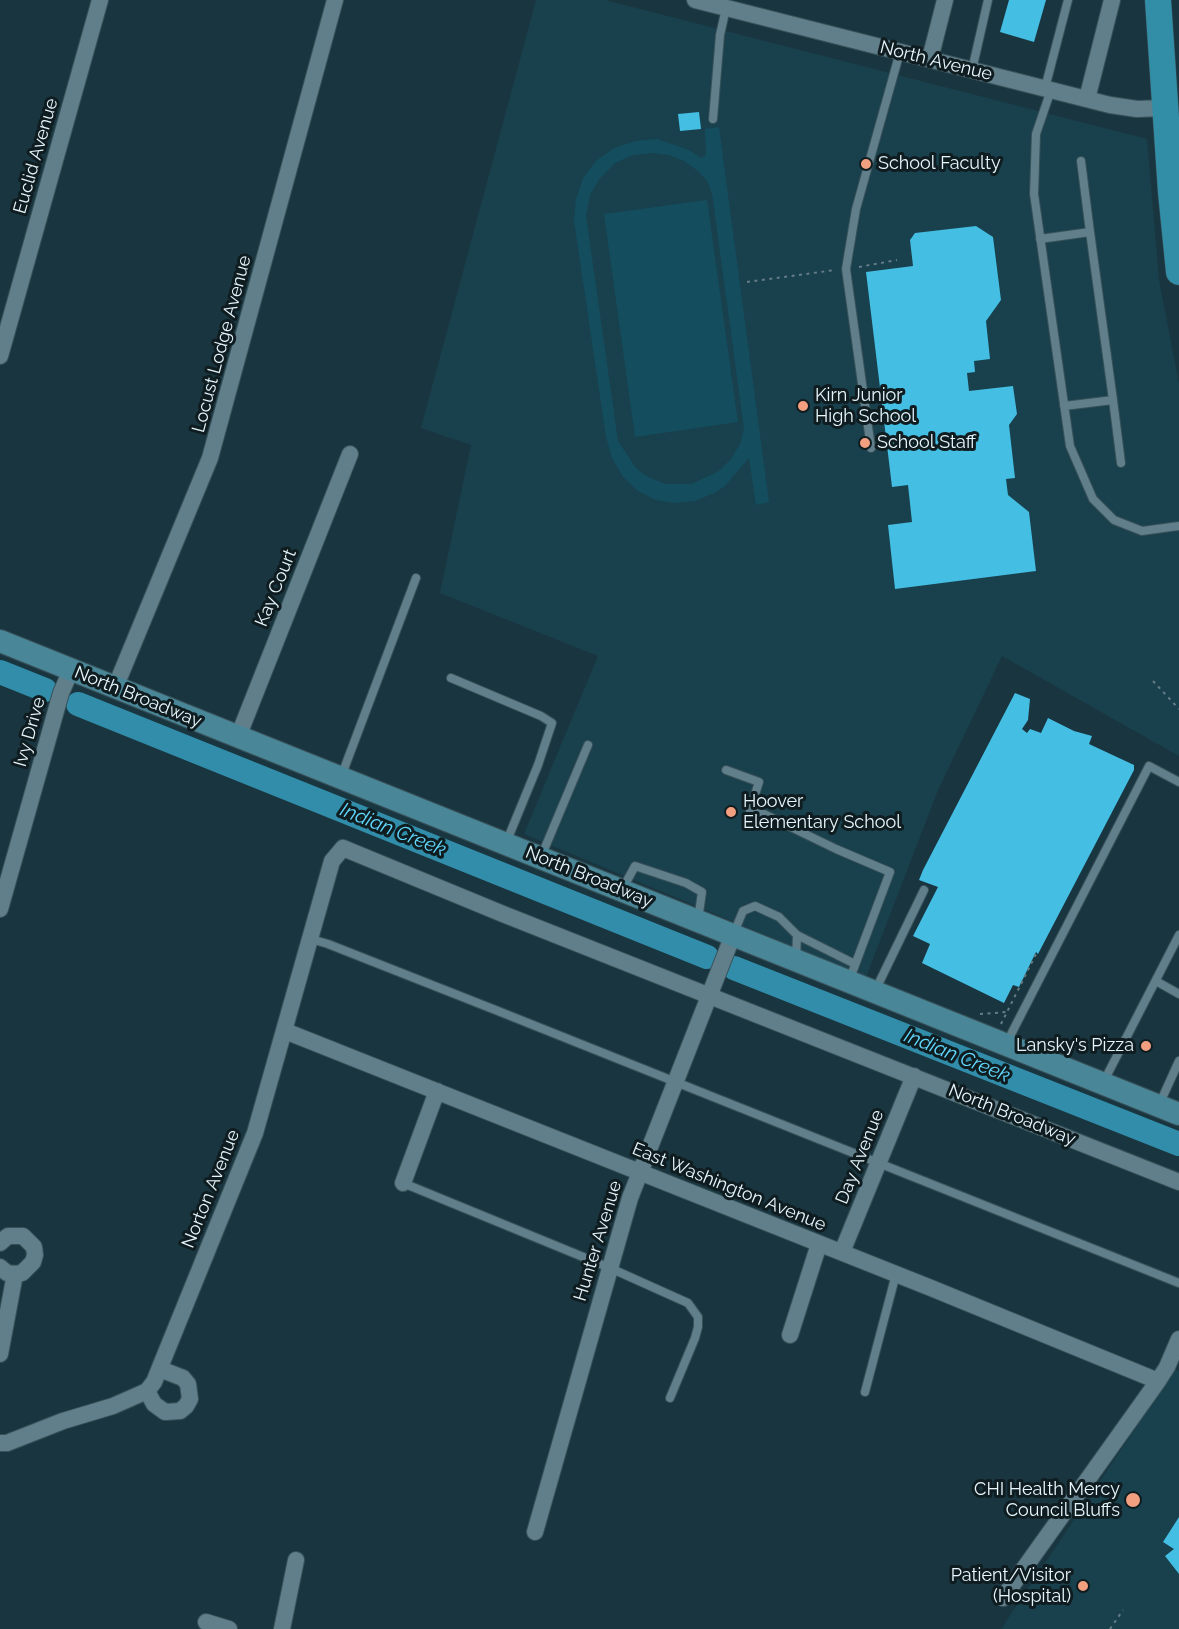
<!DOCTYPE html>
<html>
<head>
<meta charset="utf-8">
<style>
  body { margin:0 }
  canvas { display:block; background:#193640 }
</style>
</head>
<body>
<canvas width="1179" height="1629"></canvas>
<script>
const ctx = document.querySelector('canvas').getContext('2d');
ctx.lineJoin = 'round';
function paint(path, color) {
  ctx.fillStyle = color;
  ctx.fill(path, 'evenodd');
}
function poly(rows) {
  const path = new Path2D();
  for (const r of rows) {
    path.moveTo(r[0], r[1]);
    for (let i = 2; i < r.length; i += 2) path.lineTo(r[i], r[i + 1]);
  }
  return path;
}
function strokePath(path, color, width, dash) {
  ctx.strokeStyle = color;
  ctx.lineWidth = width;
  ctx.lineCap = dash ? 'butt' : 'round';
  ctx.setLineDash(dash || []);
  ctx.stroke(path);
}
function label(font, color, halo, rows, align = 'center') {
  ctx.font = font + ' Raleway,sans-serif';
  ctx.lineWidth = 6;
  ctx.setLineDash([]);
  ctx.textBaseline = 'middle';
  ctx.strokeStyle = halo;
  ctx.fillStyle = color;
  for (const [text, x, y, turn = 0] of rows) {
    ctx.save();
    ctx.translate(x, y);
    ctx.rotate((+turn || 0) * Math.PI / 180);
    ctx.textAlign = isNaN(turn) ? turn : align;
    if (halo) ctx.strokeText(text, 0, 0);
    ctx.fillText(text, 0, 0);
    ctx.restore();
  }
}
paint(poly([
  [536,0,605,0,1147,139,1159,280,1179,384,1179,756,1002,656,938,790,866,977,524,834,598,656,440,593,471,445,421,428],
  [1175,1369,1179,1371,1179,1629,1001,1629]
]), '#19404d');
paint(poly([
  [719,127,769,502,756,505,749,458,724,487,714,493,695,501,674,503,656,500,638,491,623,477,612,458,606,437,574,221,576,199,583,178,596,161,614,148,635,141,657,139,689,150,701,158,706,155,705,129],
  [653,153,669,155,684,161,698,171,707,181,712,193,744,429,740,444,731,459,719,471,692,484,666,484,648,477,636,468,618,441,586,216,590,195,600,178,615,163,633,155],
  [707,200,738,422,635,437,604,214]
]), '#144d5e');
strokePath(poly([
  [0,672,45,690],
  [78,704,707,957],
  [734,968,1179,1144]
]), '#318da9', 24);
paint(poly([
  [1009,0,1046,0,1034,42,1000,32],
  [699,112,701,129,680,131,678,114],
  [976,226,993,237,1001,300,986,321,990,359,974,361,975,372,967,373,969,391,1013,386,1017,414,1009,425,1015,478,1006,479,1008,495,1029,512,1036,571,895,589,888,525,912,522,908,485,892,487,866,272,913,266,910,240,915,233],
  [1015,693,1030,699,1028,720,1022,729,1027,733,1030,729,1041,733,1048,718,1074,731,1092,736,1089,744,1134,765,1134,770,1038,954,1036,952,1019,987,1013,985,1004,1003,922,963,930,944,913,936,938,887,919,880,923,870],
  [1179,1517,1179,1574,1165,1556,1174,1549,1163,1542]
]), '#44bee3');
const service = poly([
  [972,70,988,0],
  [1045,88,1068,0],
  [1051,90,1036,134,1034,194,1070,446,1093,499,1114,520,1142,531,1179,526],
  [713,119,720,35,726,8],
  [1081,161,1090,232],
  [1040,239,1090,232,1113,400,1064,406],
  [1113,400,1121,463],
  [871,448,846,269,856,209,900,52],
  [451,678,541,716,552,723,538,765,506,843],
  [726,770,759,782,750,810,764,814,836,849,890,872,849,981],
  [341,777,416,578],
  [541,857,588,745],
  [622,890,635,866,686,883,702,892,698,920],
  [733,935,743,911,755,906,779,917,797,935,796,960],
  [797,935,855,964],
  [311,939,328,944,498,1011,1179,1283],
  [1156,981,1179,994],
  [875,991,924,890],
  [1006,1044,1149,766,1179,782],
  [1104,1081,1179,935],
  [1159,1105,1179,1061],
  [403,1183,610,1268,688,1303,698,1317,698,1327,695,1338,670,1398],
  [865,1392,896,1274]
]);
const minor = poly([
  [695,0,1110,105,1137,109,1165,108],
  [930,59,945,0],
  [1087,99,1112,0],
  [0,356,100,0],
  [115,688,210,458,335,0],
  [238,737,350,454],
  [0,909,61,693,71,670],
  [285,1031,931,1288,1158,1381],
  [403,1183,437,1091],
  [0,1243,8,1236,23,1236,34,1247,35,1255,33,1262,22,1273,15,1274,7,1273,0,1267],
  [842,1252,914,1076],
  [790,1335,819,1244],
  [0,1354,15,1274],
  [147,1391,154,1404,165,1412,180,1411,186,1406,190,1399,188,1384,183,1378,160,1369],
  [0,1443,7,1443,63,1421,113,1406,147,1391,154,1382,255,1133,332,861,343,848,503,914,1179,1182],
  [535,1532,630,1198,733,935],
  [1003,1598,1158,1381,1167,1367,1179,1339],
  [206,1622,229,1629],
  [282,1629,296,1560]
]);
const secondary = poly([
  [0,641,1179,1114]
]);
const primary = poly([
  [1158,0,1171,192,1179,272]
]);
strokePath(service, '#385159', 10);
strokePath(minor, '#385159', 18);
strokePath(secondary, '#385159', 24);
strokePath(primary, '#385159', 27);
strokePath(poly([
  [859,267,897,260],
  [747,282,835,270],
  [1153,681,1179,709],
  [980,1014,1007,1012],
  [1001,1024,1036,954],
  [1110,1629,1123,1610]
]), '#647c85', 2, [3, 4.5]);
strokePath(service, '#607f8a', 8);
strokePath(minor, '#607f8a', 16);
strokePath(secondary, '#498698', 22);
strokePath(primary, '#328ea7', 26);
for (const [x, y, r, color] of [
  [866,164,6,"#f2a080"],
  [803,406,6,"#f2a080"],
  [865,443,6,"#f2a080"],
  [731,812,6,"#f2a080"],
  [1146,1046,6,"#f2a080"],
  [1133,1500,8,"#f2a080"],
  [1083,1586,6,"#f2a080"]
]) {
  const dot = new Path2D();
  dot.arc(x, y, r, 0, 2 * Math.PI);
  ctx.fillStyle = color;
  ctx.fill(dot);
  strokePath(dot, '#0f1c20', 2);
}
label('18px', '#e5f6fc', '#0f1c20', [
  ["North Avenue",936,61,14],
  ["Euclid Avenue",36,156,-74],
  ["Locust Lodge Avenue",222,344,-75],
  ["Kay Court",276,588,-68],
  ["North Broadway",138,697,22],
  ["Ivy Drive",30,732,-74],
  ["North Broadway",589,877,22],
  ["North Broadway",1012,1115,22],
  ["Day Avenue",860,1157,-68],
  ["East Washington Avenue",729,1187,22],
  ["Norton Avenue",211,1189,-68],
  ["Hunter Avenue",598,1241,-73]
]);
label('18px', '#e5f6fc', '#0f1c20', [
  ["School Faculty",878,164],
  ["Kirn Junior",815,396],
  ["High School",815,417],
  ["School Staff",877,443],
  ["Hoover",743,802],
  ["Elementary School",743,823],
  ["Lansky's Pizza",1134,1046,"right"],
  ["CHI Health Mercy",1120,1490,"right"],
  ["Council Bluffs",1120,1511,"right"],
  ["Patient/Visitor",1071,1576,"right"],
  ["(Hospital)",1071,1597,"right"]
], 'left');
label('italic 20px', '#61d8fd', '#0f1c20', [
  ["Indian Creek",393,830,22],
  ["Indian Creek",957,1056,22]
]);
</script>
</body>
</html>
